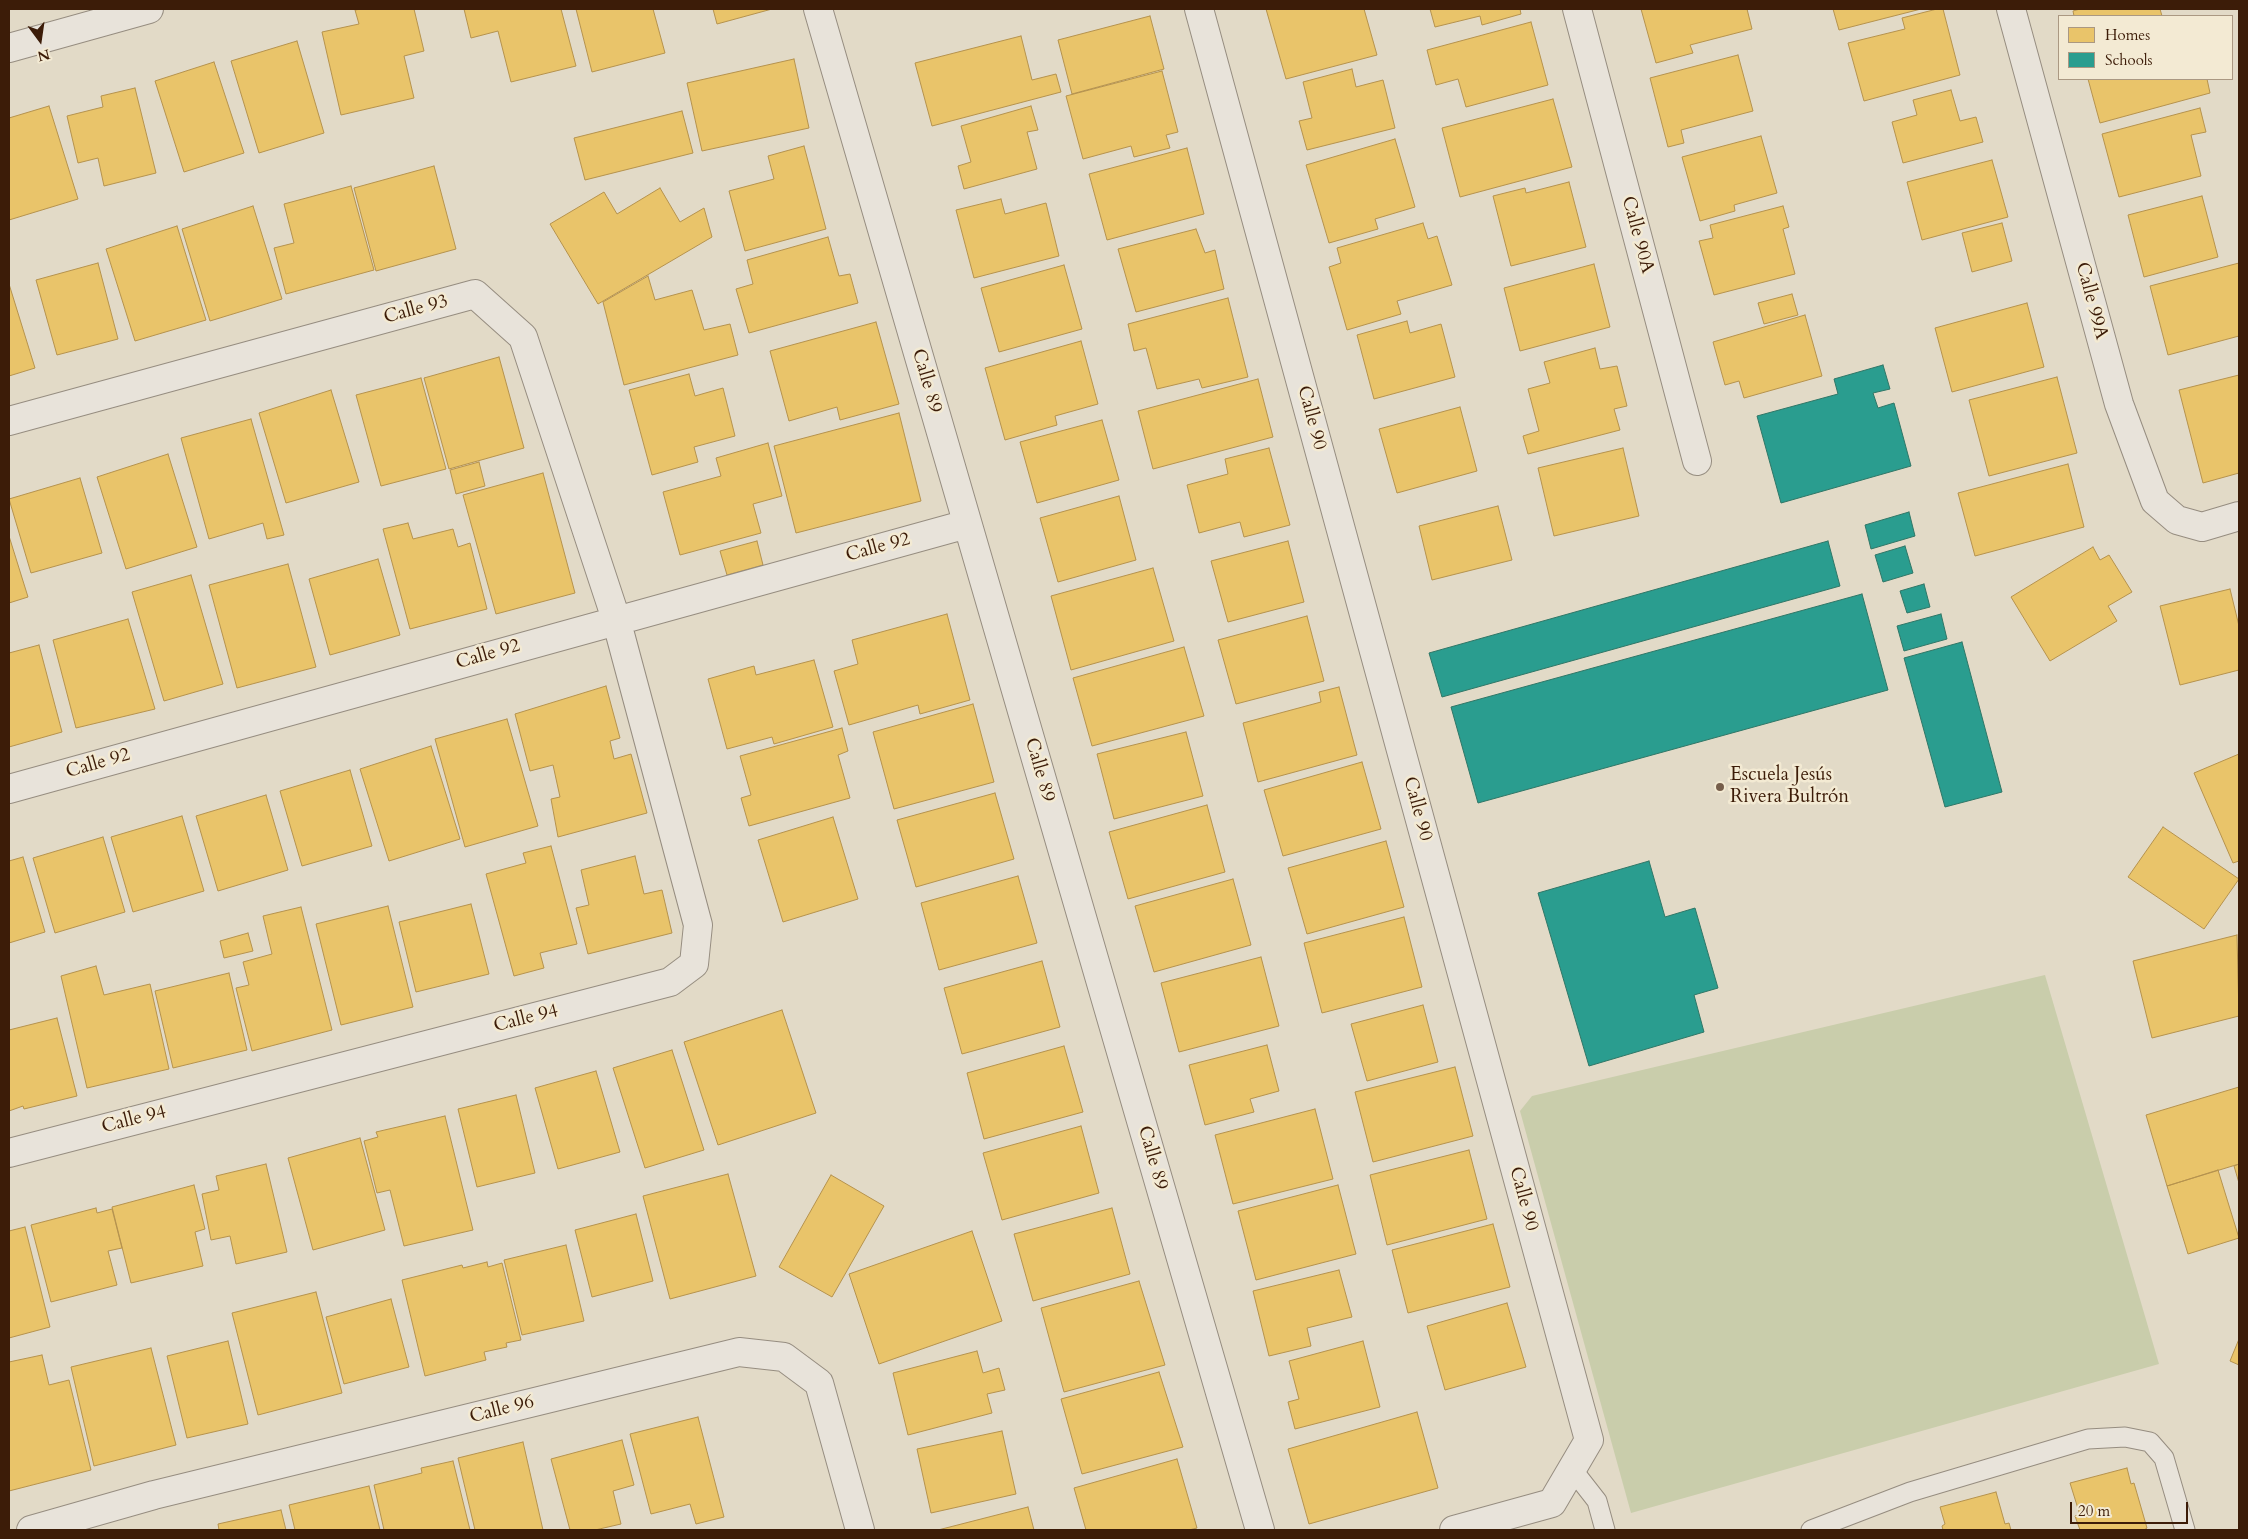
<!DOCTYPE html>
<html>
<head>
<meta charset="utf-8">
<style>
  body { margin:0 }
  #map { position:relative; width:2248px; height:1539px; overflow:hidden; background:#e2dac7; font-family:Cardo,serif }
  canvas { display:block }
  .frame { position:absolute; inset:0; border:10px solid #3c1c08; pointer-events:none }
  .legend { position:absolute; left:2058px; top:15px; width:175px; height:65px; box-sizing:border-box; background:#f3ead3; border:1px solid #aa9882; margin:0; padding:6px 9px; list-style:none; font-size:15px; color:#3c1c08 }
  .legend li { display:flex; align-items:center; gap:10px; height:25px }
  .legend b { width:25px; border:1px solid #aa9882 }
  .north { position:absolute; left:15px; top:15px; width:50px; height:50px; -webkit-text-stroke:4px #f3ead3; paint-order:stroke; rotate:166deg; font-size:14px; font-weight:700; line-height:20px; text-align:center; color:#3c1c08 }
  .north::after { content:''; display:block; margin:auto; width:18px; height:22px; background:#3c1c08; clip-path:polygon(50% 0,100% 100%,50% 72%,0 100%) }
  .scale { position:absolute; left:2070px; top:1502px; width:118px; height:22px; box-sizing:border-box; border:2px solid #3c1c08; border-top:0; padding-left:6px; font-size:15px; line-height:18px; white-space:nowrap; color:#3c1c08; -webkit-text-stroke:4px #f3ead3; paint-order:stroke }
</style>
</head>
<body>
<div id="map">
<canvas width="2248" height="1539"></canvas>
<div class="frame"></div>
<ul class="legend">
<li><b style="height:14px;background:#e9c46a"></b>Homes</li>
<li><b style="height:14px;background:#2a9d8f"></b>Schools</li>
</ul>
<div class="north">N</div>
<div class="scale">20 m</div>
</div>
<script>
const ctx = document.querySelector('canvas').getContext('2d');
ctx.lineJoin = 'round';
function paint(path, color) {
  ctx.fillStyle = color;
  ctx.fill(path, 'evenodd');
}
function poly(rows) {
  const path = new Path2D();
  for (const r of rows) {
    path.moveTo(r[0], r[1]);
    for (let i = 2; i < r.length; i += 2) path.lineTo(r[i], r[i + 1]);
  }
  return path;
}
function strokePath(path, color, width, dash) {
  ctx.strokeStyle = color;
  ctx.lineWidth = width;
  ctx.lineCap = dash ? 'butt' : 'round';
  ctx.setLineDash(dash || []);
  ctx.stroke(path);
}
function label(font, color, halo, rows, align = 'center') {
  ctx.font = font + ' Cardo,serif';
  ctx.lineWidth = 5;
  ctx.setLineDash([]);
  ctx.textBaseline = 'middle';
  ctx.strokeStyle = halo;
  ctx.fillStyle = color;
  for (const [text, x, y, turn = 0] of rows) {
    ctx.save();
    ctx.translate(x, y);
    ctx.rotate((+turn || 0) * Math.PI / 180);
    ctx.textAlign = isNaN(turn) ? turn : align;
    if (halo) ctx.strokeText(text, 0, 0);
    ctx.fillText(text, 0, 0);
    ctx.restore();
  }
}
paint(poly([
  [2045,975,2159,1364,1631,1513,1520,1111,1532,1096]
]), '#c9cdab');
const homes = poly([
  [361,9,414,9,424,51,404,56,414,98,341,115,322,32,359,24,355,10,361,9],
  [464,9,561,9,576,66,511,82,498,31,471,38,464,9],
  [576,9,653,9,665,53,592,72,576,9],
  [713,9,772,9,717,24,713,9],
  [1266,9,1364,9,1377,55,1286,79,1266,9],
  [1430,9,1520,9,1521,14,1482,25,1480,16,1435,27,1430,9],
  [1641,9,1747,9,1752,29,1690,45,1693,53,1656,63,1641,9],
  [1833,9,1921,9,1839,30,1833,9],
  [1937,9,1943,9,1960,75,1864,101,1848,43,1905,29,1902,18,1937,9],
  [2080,9,2160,9,2162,16,2074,16,2073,11,2080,9],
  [1150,16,1164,69,1072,94,1058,40,1150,16],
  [1531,22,1548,85,1466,107,1458,79,1436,85,1427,50,1531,22],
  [1021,36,1032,80,1056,74,1061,92,932,126,915,63,1021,36],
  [297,41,324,133,259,153,231,61,297,41],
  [1738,55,1753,111,1681,130,1684,143,1668,147,1650,78,1738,55],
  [794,59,809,128,702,151,687,83,794,59],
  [214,62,244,153,184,172,155,81,214,62],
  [1352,69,1356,87,1383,80,1395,128,1307,150,1299,121,1312,118,1303,82,1352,69],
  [1162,71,1178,132,1166,135,1170,148,1134,157,1131,146,1083,159,1066,96,1162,71],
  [2088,79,2207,79,2210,93,2100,123,2088,79],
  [135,88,156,173,104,186,98,158,78,163,67,116,103,107,101,96,135,88],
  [1951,90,1960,121,1976,117,1983,142,1903,163,1892,122,1917,115,1913,100,1951,90],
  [1553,99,1572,167,1460,197,1442,128,1553,99],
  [49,106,78,199,9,220,9,118,49,106],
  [1031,106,1038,130,1027,132,1037,169,964,189,958,166,971,162,961,126,1031,106],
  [2200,108,2206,132,2191,135,2201,176,2119,197,2102,134,2200,108],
  [682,111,693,153,585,180,574,138,682,111],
  [1761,136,1777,193,1734,205,1735,211,1700,221,1682,157,1761,136],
  [1395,139,1415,207,1375,219,1378,229,1329,243,1306,165,1395,139],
  [804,146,826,229,745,251,729,191,774,179,768,156,804,146],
  [1187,148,1204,214,1107,240,1089,174,1187,148],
  [1992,160,2008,217,1922,240,1907,182,1992,160],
  [434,166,456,249,376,271,354,188,434,166],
  [1569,182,1586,247,1511,266,1493,196,1525,188,1526,193,1569,182],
  [351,186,374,270,286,294,274,248,294,243,284,204,351,186],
  [660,188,680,222,704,208,712,237,598,304,550,224,604,192,617,214,660,188],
  [2202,196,2218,257,2144,277,2128,215,2202,196],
  [1001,199,1005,214,1046,203,1059,256,974,278,956,210,1001,199],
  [253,206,282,299,210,321,182,229,253,206],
  [1783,206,1789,227,1783,229,1795,274,1714,295,1699,241,1713,238,1710,225,1783,206],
  [1423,223,1428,239,1437,236,1452,285,1397,301,1401,314,1347,330,1329,267,1341,263,1337,248,1423,223],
  [2002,223,2012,261,1972,272,1962,233,2002,223],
  [177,226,206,320,135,341,106,249,177,226],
  [1196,229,1205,253,1215,250,1224,289,1136,312,1118,249,1196,229],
  [828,237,839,276,850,274,858,303,749,333,736,289,753,284,747,260,828,237],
  [98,263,118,339,57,355,36,280,98,263],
  [2239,263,2239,336,2168,355,2150,286,2239,263],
  [1594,264,1610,327,1520,351,1504,288,1594,264],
  [1064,265,1082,329,999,352,981,288,1064,265],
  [648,276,655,300,692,290,704,330,730,324,738,355,624,385,603,302,648,276],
  [9,284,35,368,9,376,9,284],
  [1792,294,1798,315,1764,324,1758,303,1792,294],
  [1228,298,1248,377,1202,388,1199,379,1157,389,1146,348,1134,351,1128,324,1228,298],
  [2027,303,2044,367,1952,392,1935,328,2027,303],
  [1805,315,1822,376,1744,398,1739,381,1725,385,1713,342,1805,315],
  [1407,321,1410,333,1441,324,1455,377,1374,399,1357,335,1407,321],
  [876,322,899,404,840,420,837,407,789,421,770,351,876,322],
  [1081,341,1098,404,1055,416,1057,425,1005,440,985,368,1081,341],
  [1595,348,1600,369,1617,366,1627,406,1614,409,1620,430,1528,454,1523,436,1539,431,1528,389,1550,383,1544,362,1595,348],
  [499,357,524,448,449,469,424,378,499,357],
  [689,374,695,396,723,388,735,436,694,447,698,462,652,475,629,390,689,374],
  [2239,375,2239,473,2203,483,2179,390,2239,375],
  [2057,377,2077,453,1989,476,1969,400,2057,377],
  [421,378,446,469,381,486,356,395,421,378],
  [1258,379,1273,437,1153,469,1138,411,1258,379],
  [331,390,359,482,286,503,259,413,331,390],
  [1460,407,1477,471,1397,493,1379,429,1460,407],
  [899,413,921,501,796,533,774,446,899,413],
  [251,419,284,535,267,539,263,523,209,539,181,438,251,419],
  [1102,420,1119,480,1037,503,1020,442,1102,420],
  [768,443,782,496,753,504,761,533,680,555,663,492,721,476,716,458,768,443],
  [1269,448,1290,525,1244,537,1240,522,1199,533,1187,485,1228,474,1225,459,1269,448],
  [1623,448,1639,516,1554,536,1538,468,1623,448],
  [168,454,197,547,126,569,97,477,168,454],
  [479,462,485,486,456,494,450,470,479,462],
  [2068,464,2084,527,1975,556,1958,493,2068,464],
  [543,473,575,593,496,614,463,495,543,473],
  [80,478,102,553,31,573,9,499,80,478],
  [1119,496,1136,560,1058,582,1040,518,1119,496],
  [1498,506,1512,560,1432,580,1419,526,1498,506],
  [408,523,413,539,453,529,458,547,470,543,487,609,410,629,383,529,408,523],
  [9,536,28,597,9,603,9,536],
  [757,541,763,565,727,575,720,551,757,541],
  [1288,541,1304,602,1228,622,1211,561,1288,541],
  [2093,547,2100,560,2109,555,2132,592,2108,606,2117,621,2050,661,2011,597,2093,547],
  [378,559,400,635,330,655,309,579,378,559],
  [288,564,316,667,237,688,209,585,288,564],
  [1153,568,1174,641,1071,670,1051,596,1153,568],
  [191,575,223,684,164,701,132,592,191,575],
  [2230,589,2239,626,2239,670,2180,685,2160,606,2230,589],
  [947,614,970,700,920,714,918,705,849,725,834,671,858,664,852,640,947,614],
  [1307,616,1324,681,1236,704,1218,640,1307,616],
  [128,619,155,709,76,728,53,640,128,619],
  [39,645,62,732,9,747,9,653,39,645],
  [1184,647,1204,716,1092,746,1073,678,1184,647],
  [814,660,833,727,774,744,772,737,727,749,708,679,754,666,756,675,814,660],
  [606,686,620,738,610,741,614,759,631,754,647,813,558,837,551,799,560,797,553,765,530,771,515,714,606,686],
  [1339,687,1357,755,1258,782,1243,723,1321,702,1319,692,1339,687],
  [973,704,994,782,894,809,873,732,973,704],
  [507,719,538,826,465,847,435,739,507,719],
  [842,728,848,751,838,755,850,798,749,826,741,798,751,795,740,756,842,728],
  [1186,732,1203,796,1114,819,1097,754,1186,732],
  [431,746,460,839,389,861,360,769,431,746],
  [2239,754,2239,861,2233,863,2194,773,2239,754],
  [1362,762,1381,829,1283,856,1264,790,1362,762],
  [350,770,372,846,302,866,280,791,350,770],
  [995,793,1014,859,916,887,897,820,995,793],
  [266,795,288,870,218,891,196,816,266,795],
  [1207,805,1225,872,1128,899,1109,832,1207,805],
  [182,816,204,891,133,912,111,837,182,816],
  [833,817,858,899,783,922,758,840,833,817],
  [2163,827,2239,879,2204,929,2128,877,2163,827],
  [103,837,125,912,55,933,33,858,103,837],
  [1386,841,1404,907,1307,934,1288,868,1386,841],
  [551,846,577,944,540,953,544,968,514,976,486,874,526,863,523,853,551,846],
  [635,856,644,894,662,890,672,933,588,954,576,908,589,905,581,870,635,856],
  [23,857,45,932,9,943,9,861,23,857],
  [1018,876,1037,943,939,970,921,903,1018,876],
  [1233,879,1251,945,1154,972,1135,906,1233,879],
  [471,904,489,974,416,992,399,922,471,904],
  [388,906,413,1007,341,1025,316,924,388,906],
  [301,907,332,1030,252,1051,236,988,249,985,243,962,272,954,263,916,301,907],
  [1404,917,1422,987,1322,1013,1304,943,1404,917],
  [248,933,253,951,224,958,220,941,248,933],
  [2237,935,2239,1016,2152,1038,2133,961,2237,935],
  [1261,957,1279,1026,1179,1052,1161,983,1261,957],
  [1042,961,1060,1027,962,1054,944,988,1042,961],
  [96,966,104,995,150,984,169,1069,87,1088,61,976,96,966],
  [229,973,247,1050,173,1068,155,991,229,973],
  [1423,1005,1438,1062,1367,1081,1351,1024,1423,1005],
  [782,1010,816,1113,718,1145,684,1042,782,1010],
  [57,1018,77,1096,24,1109,23,1106,9,1111,9,1030,57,1018],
  [1267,1045,1279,1091,1250,1099,1254,1112,1205,1125,1189,1065,1267,1045],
  [1064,1046,1083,1112,984,1139,967,1073,1064,1046],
  [672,1050,704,1150,645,1168,613,1068,672,1050],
  [1455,1067,1473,1136,1373,1162,1355,1092,1455,1067],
  [596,1071,620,1152,558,1169,535,1088,596,1071],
  [2239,1087,2239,1164,2167,1186,2146,1115,2239,1087],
  [516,1095,535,1173,477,1187,458,1109,516,1095],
  [1315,1109,1333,1179,1233,1204,1215,1135,1315,1109],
  [445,1116,473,1230,404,1246,390,1190,377,1193,364,1141,378,1137,376,1132,445,1116],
  [1081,1126,1099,1193,1002,1220,983,1153,1081,1126],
  [360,1138,385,1230,313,1250,288,1158,360,1138],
  [1469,1150,1487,1219,1387,1245,1370,1175,1469,1150],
  [266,1164,287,1252,236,1264,230,1236,211,1240,202,1194,219,1190,216,1176,266,1164],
  [2239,1164,2239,1183,2234,1166,2239,1164],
  [2218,1170,2239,1238,2188,1254,2167,1186,2218,1170],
  [728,1174,756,1276,670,1299,643,1196,728,1174],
  [831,1175,884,1206,832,1297,779,1267,831,1175],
  [194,1185,205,1229,195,1232,203,1266,131,1283,112,1207,194,1185],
  [1338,1185,1356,1254,1256,1280,1238,1211,1338,1185],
  [96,1208,97,1213,112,1209,122,1248,108,1251,117,1285,51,1302,31,1225,96,1208],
  [1112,1208,1130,1274,1033,1301,1014,1234,1112,1208],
  [636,1214,653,1281,592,1297,575,1230,636,1214],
  [1493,1224,1510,1287,1408,1313,1392,1250,1493,1224],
  [25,1227,50,1327,9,1338,9,1231,25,1227],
  [972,1231,1002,1321,879,1364,849,1274,972,1231],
  [566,1245,584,1321,522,1335,504,1260,566,1245],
  [487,1262,488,1267,502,1263,521,1340,506,1343,507,1347,484,1352,486,1360,425,1376,402,1280,462,1265,463,1268,487,1262],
  [1339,1270,1352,1317,1307,1328,1311,1346,1269,1356,1253,1291,1339,1270],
  [1139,1281,1165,1365,1064,1392,1041,1308,1139,1281],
  [316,1292,342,1393,258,1415,232,1313,316,1292],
  [391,1299,409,1367,344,1384,326,1317,391,1299],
  [1507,1303,1526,1367,1445,1390,1427,1326,1507,1303],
  [2239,1339,2239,1365,2230,1361,2239,1339],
  [228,1341,248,1424,187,1438,167,1356,228,1341],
  [1363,1341,1380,1407,1295,1429,1288,1402,1299,1399,1289,1361,1363,1341],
  [151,1348,176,1445,94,1466,71,1367,151,1348],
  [977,1351,983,1373,999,1368,1005,1390,987,1394,992,1413,908,1435,893,1373,977,1351],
  [42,1355,49,1385,69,1380,91,1470,9,1491,9,1362,42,1355],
  [1159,1372,1183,1447,1082,1474,1061,1399,1159,1372],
  [1417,1412,1438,1488,1309,1524,1288,1449,1417,1412],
  [698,1417,724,1517,696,1524,690,1504,651,1514,630,1434,698,1417],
  [1002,1431,1016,1494,931,1513,917,1449,1002,1431],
  [622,1440,634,1485,613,1491,621,1524,595,1530,570,1530,551,1459,622,1440],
  [523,1442,543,1530,475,1530,458,1458,523,1442],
  [1177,1459,1197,1528,1189,1530,1086,1530,1074,1488,1177,1459],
  [453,1461,470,1530,384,1530,374,1485,422,1473,421,1468,453,1461],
  [2127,1468,2131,1484,2134,1483,2147,1528,2144,1530,2080,1530,2075,1516,2080,1515,2070,1483,2127,1468],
  [369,1486,380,1530,295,1530,289,1505,369,1486],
  [1996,1492,2005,1524,2009,1523,2011,1530,1943,1530,1942,1526,1945,1524,1940,1507,1996,1492],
  [1028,1507,1034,1530,938,1530,1028,1507],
  [281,1510,286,1530,219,1530,218,1524,281,1510]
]);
paint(homes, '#e9c46a');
strokePath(homes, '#b5924d', 1);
const schools = poly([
  [1883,365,1890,389,1873,393,1878,408,1894,403,1911,466,1781,503,1757,416,1838,394,1834,379,1883,365],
  [1909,512,1915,536,1871,549,1865,525,1909,512],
  [1828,541,1840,586,1442,697,1429,653,1828,541],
  [1905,546,1913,573,1883,582,1875,555,1905,546],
  [1924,584,1930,607,1907,613,1900,591,1924,584],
  [1862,594,1888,690,1478,803,1451,707,1862,594],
  [1941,614,1947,639,1904,651,1897,626,1941,614],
  [1962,642,2002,792,1945,807,1904,658,1962,642],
  [1649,861,1665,917,1695,908,1718,988,1694,995,1704,1032,1589,1066,1538,893,1649,861]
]);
paint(schools, '#2a9d8f');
strokePath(schools, '#2f7666', 1);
const lane = poly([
  [1572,1469,1597,1501,1605,1530],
  [1811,1530,1910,1492,2088,1439,2125,1437,2150,1442,2164,1458,2185,1530]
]);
const street = poly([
  [818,9,1260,1530],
  [1199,9,1589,1440,1552,1503,1454,1530],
  [1577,9,1697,461],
  [2011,9,2119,404,2155,501,2177,520,2202,527,2239,516],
  [9,48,149,9],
  [9,421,475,294,523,337,616,619,698,925,694,964,670,982,9,1153],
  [9,789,967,524],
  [31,1530,154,1495,739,1352,784,1357,819,1383,860,1530]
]);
strokePath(lane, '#968d80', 21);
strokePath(street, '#968d80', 30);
strokePath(lane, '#e8e3da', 19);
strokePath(street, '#e8e3da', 28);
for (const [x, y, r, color] of [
  [1720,787,5,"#765e4b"]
]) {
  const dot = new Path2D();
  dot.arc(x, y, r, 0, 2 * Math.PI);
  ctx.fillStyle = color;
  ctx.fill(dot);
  strokePath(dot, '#f3ead3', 2);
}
label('19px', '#3c1c08', '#f3ead3', [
  ["Calle 90A",1637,235,75],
  ["Calle 99A",2091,301,75],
  ["Calle 93",416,310,-15],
  ["Calle 89",926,381,74],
  ["Calle 90",1311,418,75],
  ["Calle 92",878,548,-15],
  ["Calle 92",488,655,-16],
  ["Calle 92",98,764,-16],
  ["Calle 89",1039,770,74],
  ["Calle 90",1417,809,75],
  ["Calle 94",526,1019,-14],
  ["Calle 94",134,1120,-14],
  ["Calle 89",1152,1158,74],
  ["Calle 90",1523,1199,75],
  ["Calle 96",502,1410,-14]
]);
label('19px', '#3c1c08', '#f3ead3', [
  ["Escuela Jesús",1730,776],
  ["Rivera Bultrón",1730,798]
], 'left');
</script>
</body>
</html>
